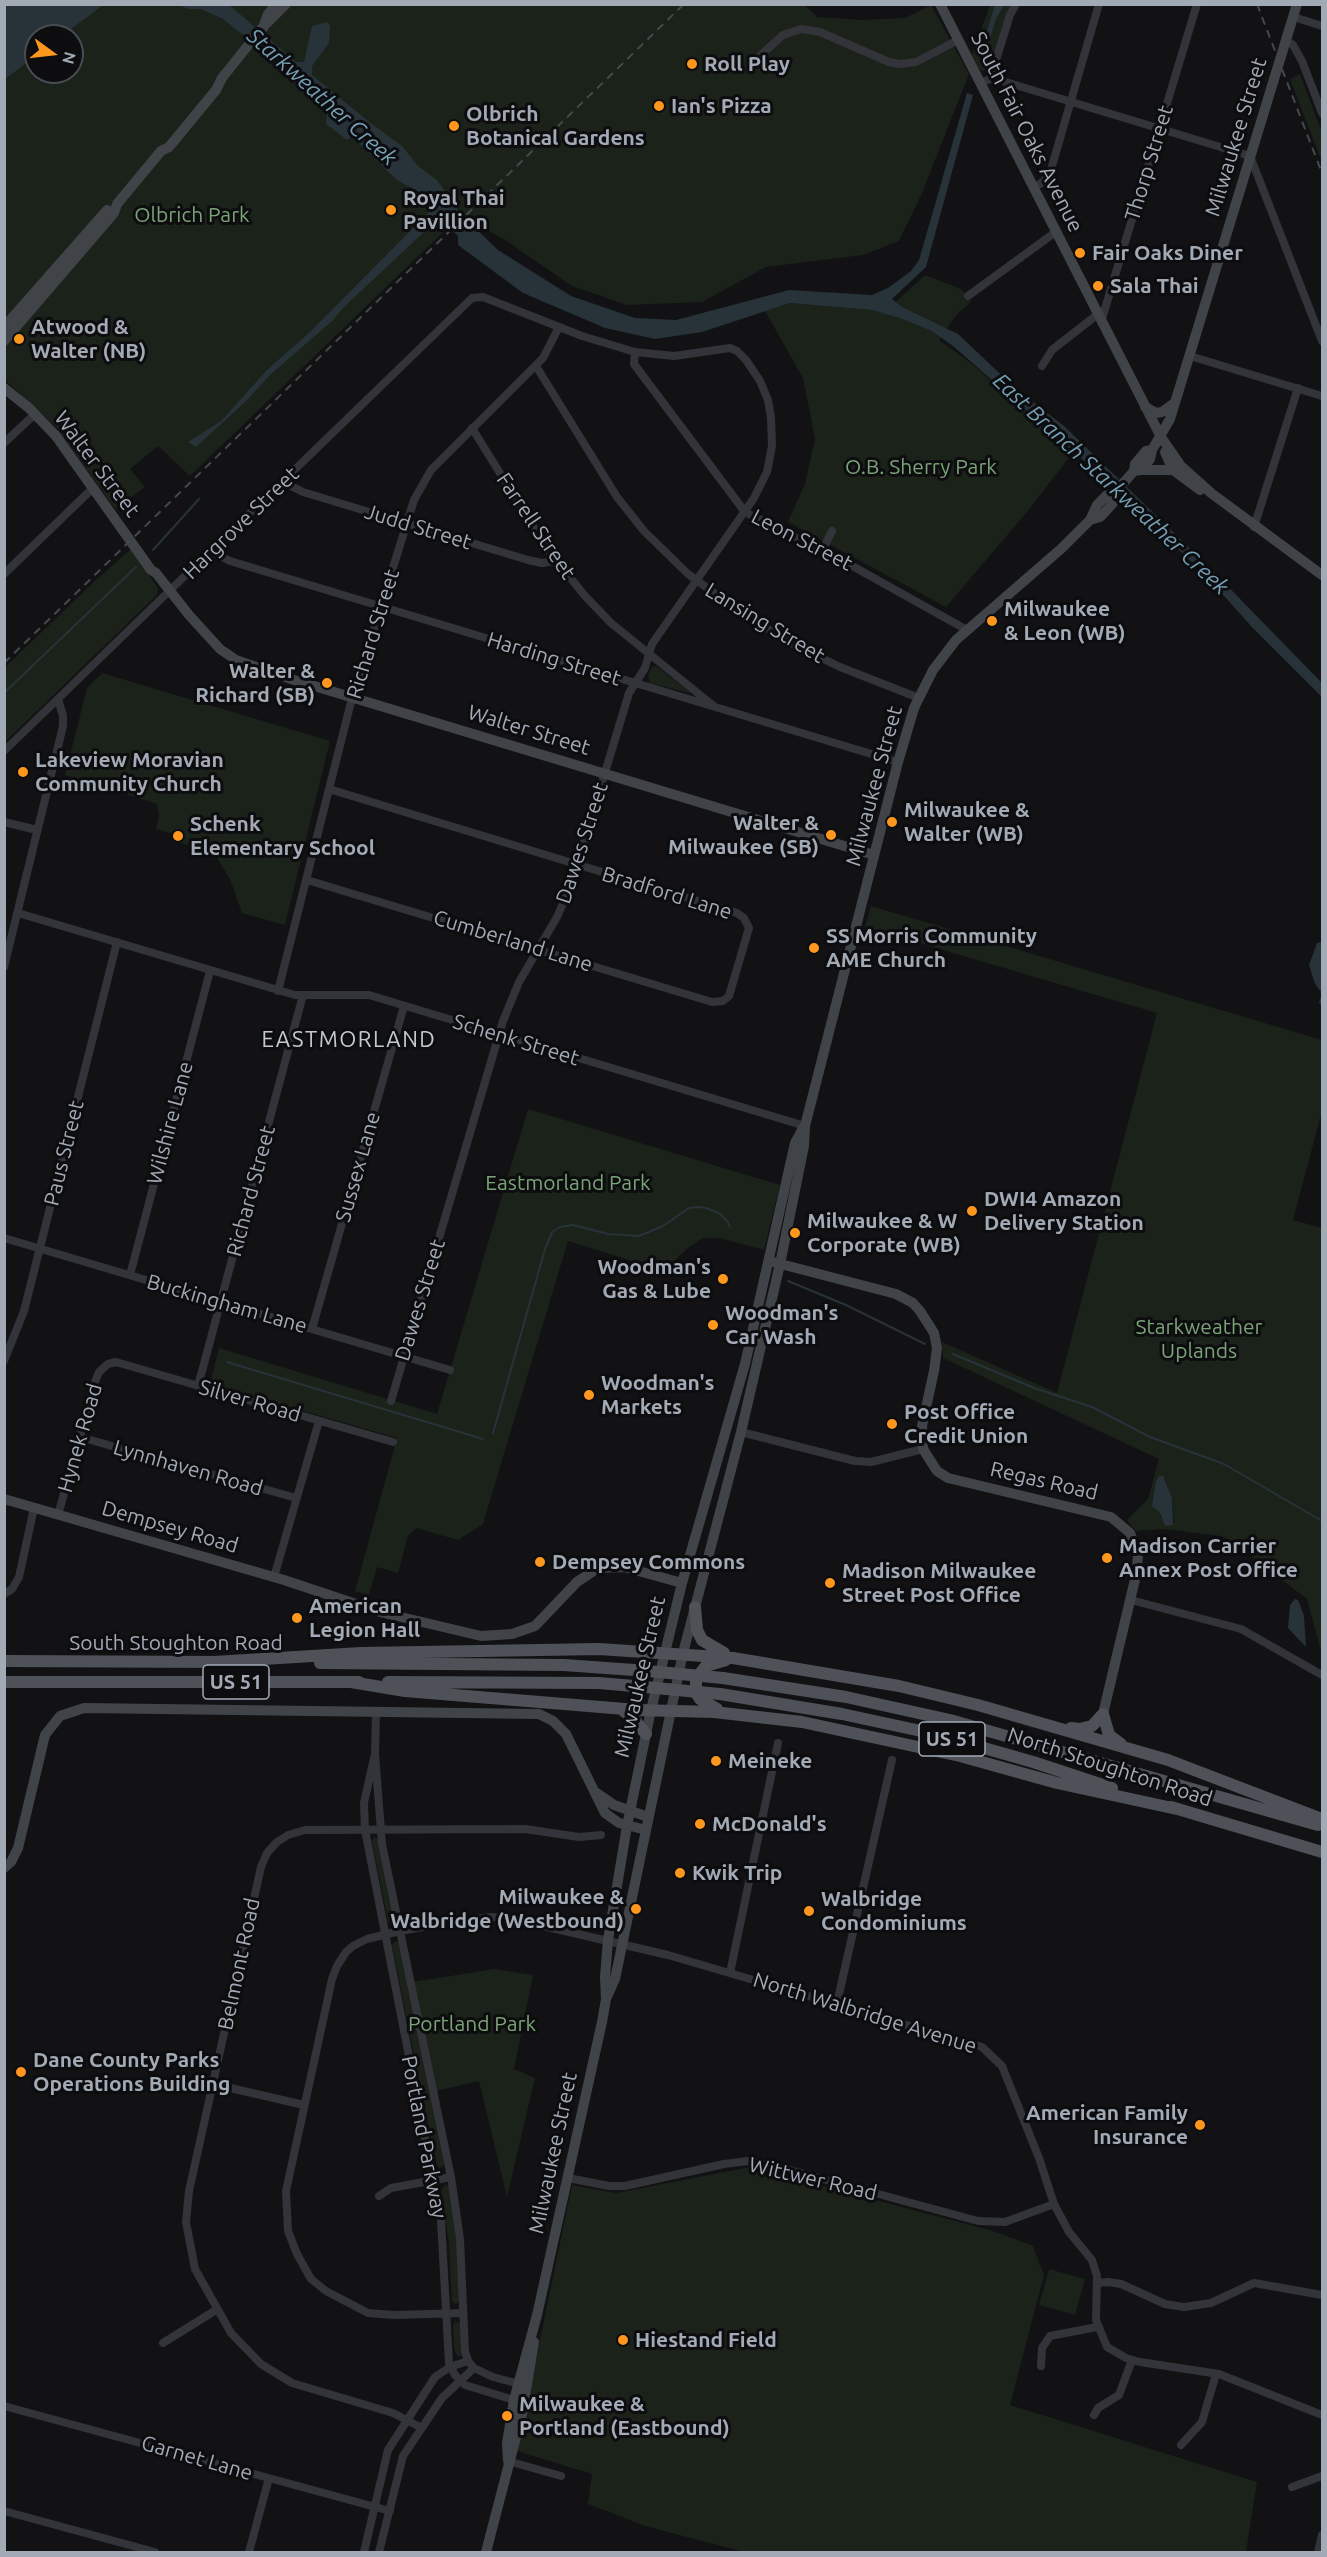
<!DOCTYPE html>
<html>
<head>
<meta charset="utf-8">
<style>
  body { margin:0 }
  #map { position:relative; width:1327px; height:2557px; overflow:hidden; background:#121214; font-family:Ubuntu,sans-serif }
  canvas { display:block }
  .frame { position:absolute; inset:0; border:6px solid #a2aab6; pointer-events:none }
  .north { position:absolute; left:24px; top:24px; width:60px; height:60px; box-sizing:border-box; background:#0d0d0f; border:2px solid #494c52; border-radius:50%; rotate:105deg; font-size:16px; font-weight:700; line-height:24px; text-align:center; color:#a2aab6 }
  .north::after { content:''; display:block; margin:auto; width:21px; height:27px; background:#ff971e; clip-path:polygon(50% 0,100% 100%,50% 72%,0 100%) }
</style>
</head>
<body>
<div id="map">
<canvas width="1327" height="2557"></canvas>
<div class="frame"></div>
<div class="north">N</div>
</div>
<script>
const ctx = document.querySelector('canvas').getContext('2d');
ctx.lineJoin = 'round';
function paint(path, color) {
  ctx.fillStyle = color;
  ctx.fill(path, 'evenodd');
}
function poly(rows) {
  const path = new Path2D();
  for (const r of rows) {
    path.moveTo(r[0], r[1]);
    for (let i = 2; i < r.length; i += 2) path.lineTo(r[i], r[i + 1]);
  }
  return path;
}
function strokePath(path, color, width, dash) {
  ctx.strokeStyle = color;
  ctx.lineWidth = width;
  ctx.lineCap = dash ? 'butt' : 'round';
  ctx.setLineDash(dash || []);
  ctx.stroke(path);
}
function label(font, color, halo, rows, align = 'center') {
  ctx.font = font + ' Ubuntu,sans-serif';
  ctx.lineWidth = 6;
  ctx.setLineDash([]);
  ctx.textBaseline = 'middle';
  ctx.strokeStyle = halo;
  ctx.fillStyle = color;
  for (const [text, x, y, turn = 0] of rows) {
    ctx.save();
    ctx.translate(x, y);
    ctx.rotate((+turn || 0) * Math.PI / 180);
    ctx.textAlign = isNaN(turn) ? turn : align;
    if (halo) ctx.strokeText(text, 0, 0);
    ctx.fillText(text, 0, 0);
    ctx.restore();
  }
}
paint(poly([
  [103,4,804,4,817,17,861,20,905,18,931,5,969,74,922,193,899,241,863,255,766,267,702,302,627,305,572,286,505,240,461,215,190,476,158,446,130,469,145,487,115,509,57,428,5,380,4,79,36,56,36,72,72,72,72,36,62,36],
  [990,5,1012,5,991,67,983,71,979,69,972,55],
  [1300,74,1322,133,1322,162,1290,79],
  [925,275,961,289,971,302,957,314,939,340,967,360,1049,430,1071,455,1027,512,946,607,788,522,805,484,815,439,803,378,765,311,790,303,872,310,889,308],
  [131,549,158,588,157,595,5,742,4,668,96,580],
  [656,666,690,692,690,693,650,683,648,675,652,667],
  [102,673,330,741,285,925,242,913,230,879,217,858,193,842,192,846,175,841,176,835,156,829,159,816,157,804,65,775,87,688],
  [871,906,1322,1040,1322,1111,1293,1220,1322,1228,1322,1655,1307,1599,1230,1540,1221,1536,1165,1529,1136,1531,1127,1520,1148,1499,1159,1459,943,1358,942,1342,1057,1393,1157,1013,865,927],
  [1161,1476,1172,1498,1174,1522,1161,1518,1160,1513,1152,1506],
  [528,1109,780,1185,764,1250,720,1238,703,1238,689,1247,669,1266,658,1269,568,1241,483,1524,458,1540,416,1528,408,1536,398,1573,377,1567,369,1595,355,1591,397,1438,210,1384,219,1348,437,1414],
  [374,1837,379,1839,395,1922,393,1924,388,1922,372,1841],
  [395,1941,400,1943,432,2101,444,2164,440,2168,437,2166,429,2129,392,1945],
  [494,1969,533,1975,514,2069,535,2078,507,2197,479,2081,436,2091,413,1982],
  [750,2167,993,2231,1033,2246,1044,2275,1010,2405,1257,2482,1246,2552,744,2552,645,2526,588,2504,592,2474,517,2451,572,2185,616,2193],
  [446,2184,449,2188,456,2234,460,2300,456,2304,452,2302,449,2244,441,2190],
  [1049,2269,1085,2279,1075,2315,1039,2305],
  [455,2321,461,2323,463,2353,460,2357,456,2354,454,2347,453,2328]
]), '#1a221a');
paint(poly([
  [5,4,103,4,103,5,62,36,36,36,36,56,5,79],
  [178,5,229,5,296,62,304,62,312,26,327,22,330,26,329,43,312,66,312,75,368,121,402,146,418,166,437,180,461,214,498,250,571,296,635,318,676,320,789,290,872,295,888,288,911,271,919,260,967,93,973,95,926,267,892,299,902,307,958,334,1014,387,1064,426,1206,564,1322,683,1322,697,1252,627,1207,577,1106,480,953,346,932,331,900,318,872,310,790,303,702,332,655,339,605,328,523,293,458,245,458,236,448,226,450,224,440,217,344,307,332,321,271,374,245,402,196,447,188,442,221,421,267,370,310,332,433,208,430,201,419,192,397,180,352,137,347,140,326,124,327,114,263,51,223,19,201,9,189,9],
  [995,5,1004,5,995,21,985,58,979,56],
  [1322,942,1322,1006,1319,1003,1322,993,1315,984,1309,965,1317,943],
  [1159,1476,1163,1476,1172,1498,1173,1525,1165,1526,1160,1513,1152,1506,1156,1481],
  [1295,1599,1298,1600,1304,1616,1306,1647,1288,1628,1290,1605]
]), '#273338');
strokePath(poly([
  [153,550,199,499],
  [4,693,136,567],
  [788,1281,846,1305,925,1344],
  [953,1354,1034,1388,1092,1407,1150,1437,1224,1464,1322,1521],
  [227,1362,483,1439],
  [493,1433,545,1249,552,1232,560,1227,573,1225,608,1234,639,1236,663,1226,689,1208,698,1207,706,1208,719,1213,728,1222,730,1227]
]), '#273338', 2);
strokePath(poly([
  [1294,17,1322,26],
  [1286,40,1293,45,1302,61,1322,113],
  [753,62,783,35,801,29,820,32,889,62,900,64,916,62,958,40],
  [990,79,1010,15,1016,4],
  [980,83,990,79,999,80,1250,156,1322,341],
  [1033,188,1043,182,1050,173,1099,4],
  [968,296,1057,231],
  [1101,322,1197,4],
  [635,352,634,364,745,512,847,563,967,630],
  [1190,356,1322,396],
  [536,366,617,497,644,531,688,574,743,614,789,642,840,667,919,698],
  [1042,366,1052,350,1098,314],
  [472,428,547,549,585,596,611,623,715,707],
  [4,443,35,414],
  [283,482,303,492,528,560,542,563,555,561],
  [1254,527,1298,388],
  [822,551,832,531],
  [212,552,230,561,898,762],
  [4,574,93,488],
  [4,751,472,298,483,297,582,336,635,352,674,356,730,348,737,351,746,360,760,381,768,400,771,418,772,446,767,472,754,498,652,644,645,668,629,693,571,885,557,917,519,982,503,1021,391,1401],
  [4,822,37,830],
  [307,880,712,1002,723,1001,729,996,749,928,744,918,737,913,329,789],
  [18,913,295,995,369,995,805,1126],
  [4,967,63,726,63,716,58,699],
  [278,991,350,706,414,500,431,470,543,358,559,327],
  [4,1238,450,1370],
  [130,1275,210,971],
  [312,1329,404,1006],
  [4,1361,24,1311,117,942],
  [198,1386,303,995],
  [741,1432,855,1461,871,1462,923,1449],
  [80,1437,296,1498],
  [58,1515,95,1382,99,1372,108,1364,116,1362,393,1442],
  [274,1577,319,1421],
  [4,1594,12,1589,19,1577,34,1508],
  [1131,1600,1241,1629,1322,1675],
  [376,1713,375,1754,382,1844,451,2177,460,2239,465,2351,468,2361,474,2368,493,2377,523,2385],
  [374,1758,364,1803,365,1830,441,2221,449,2363,455,2375,465,2385,517,2401],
  [730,1973,778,1743],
  [837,2003,892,1760],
  [213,2084,304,2105],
  [568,2178,609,2186,625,2186,724,2164,748,2161,786,2169,978,2221,1005,2222,1054,2204],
  [379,2196,391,2188,451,2177],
  [1097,2283,1108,2282,1121,2284,1165,2304,1184,2307,1211,2303,1254,2283,1322,2295],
  [463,2313,394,2315,368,2313,326,2291,311,2279,297,2254,288,2231,286,2191,332,1979,337,1966,346,1952,353,1946,367,1939,400,1931,456,1921,492,1917,513,1919,668,1955,982,2047,1002,2066,1039,2158,1054,2204,1069,2232,1092,2260,1097,2276,1096,2320,1107,2347,1126,2358,1140,2362,1219,2374,1322,2415],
  [163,2343,216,2310],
  [1041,2366,1042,2348,1050,2336,1097,2327],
  [4,2406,390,2511],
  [1094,2415,1098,2408,1119,2395,1132,2360],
  [420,2427,393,2413,292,2383,261,2364,231,2333,195,2269,186,2222,189,2191,261,1867,267,1853,277,1842,288,1835,305,1830,525,1829,579,1837,601,1835],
  [1181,2445,1202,2422,1216,2374],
  [508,2461,561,2476],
  [1292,2487,1322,2476],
  [4,2511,155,2552],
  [249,2552,269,2478],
  [364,2552,388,2450,435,2377,450,2367,468,2361],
  [379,2552,403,2456,442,2398,474,2368],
  [1318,2552,1322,2535]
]), '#323439', 8);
strokePath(poly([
  [940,4,1161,437,1181,466,1211,493,1322,575],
  [263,28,268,14,276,4],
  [4,327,107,210],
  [4,341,114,213,117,204,161,151,169,147,216,90,222,78,262,28,286,4],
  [4,388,29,408,56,436,151,570,156,573,189,615,220,649,236,660,291,679,874,855],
  [1145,407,1156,413,1162,412,1173,404],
  [1165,452,1173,470,1200,490],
  [1141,470,1173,470],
  [1134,471,1141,470,1150,459,1152,450,1170,419,1297,4],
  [1090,520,1100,517,1105,512,1113,503,1114,494],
  [773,1262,896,1294,913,1303,920,1311,934,1333,937,1348,934,1371,922,1426,923,1449,937,1471,948,1478,1111,1517,1130,1533,1138,1553,1137,1571,1103,1714],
  [4,1499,284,1580,380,1612,481,1636,512,1634,535,1626,577,1582,598,1568,624,1567,682,1583],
  [595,1792,614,1805,648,1817],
  [4,1868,11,1862,18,1848,45,1735,60,1716,84,1708,539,1714,553,1721,566,1734,605,1813,619,1823,646,1830],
  [606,1999,615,1979,683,1653,741,1432,780,1264,804,1146,805,1126,898,762,914,708,933,670,956,640,1062,548,1090,520,1097,505,1107,495,1114,494,1126,480,1134,471,1135,464,1146,451,1152,450],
  [508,2461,507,2443,514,2400,537,2315,602,2022,606,1999,605,1977,608,1940,627,1826,651,1710,682,1583,745,1364,795,1143,803,1128],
  [486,2552,522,2414,534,2342]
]), '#404449', 10);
strokePath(poly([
  [695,1607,697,1630,702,1640,724,1653],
  [4,1661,221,1662],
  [214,1662,361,1653,599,1649,733,1658,899,1686,978,1705,1168,1760,1322,1819],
  [320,1663,564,1665,648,1671],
  [723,1678,846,1697,950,1720,1318,1825],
  [4,1682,359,1682],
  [351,1682,405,1691,637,1710,714,1712,802,1722,960,1756,1057,1783,1177,1809],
  [388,1682,599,1683,645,1687],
  [720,1694,842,1714,935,1734,1033,1762,1112,1788],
  [621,1709,633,1718,646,1734],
  [717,1709,700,1699,696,1693,696,1679,706,1666,726,1660],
  [1103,1714,1109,1735,1121,1744],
  [1071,1728,1080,1729,1092,1726,1103,1714],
  [1171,1807,1322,1852]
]), '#4e5258', 12);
strokePath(poly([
  [1257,4,1322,173],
  [4,663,684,4]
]), '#45494e', 2, [8, 6]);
strokePath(poly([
  [648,1671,723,1678],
  [645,1687,720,1694]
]), '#4e5258', 12);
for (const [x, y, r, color] of [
  [692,64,6,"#ff971e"],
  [659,106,6,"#ff971e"],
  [454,126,6,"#ff971e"],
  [391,210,6,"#ff971e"],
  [1080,253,6,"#ff971e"],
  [1098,286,6,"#ff971e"],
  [19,339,6,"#ff971e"],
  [992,621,6,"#ff971e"],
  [327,683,6,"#ff971e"],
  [23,772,6,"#ff971e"],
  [892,822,6,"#ff971e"],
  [831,835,6,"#ff971e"],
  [178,836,6,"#ff971e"],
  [814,948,6,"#ff971e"],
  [972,1211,6,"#ff971e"],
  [795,1233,6,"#ff971e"],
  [723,1279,6,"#ff971e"],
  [713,1325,6,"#ff971e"],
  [589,1395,6,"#ff971e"],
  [892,1424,6,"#ff971e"],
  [1107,1558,6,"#ff971e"],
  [540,1562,6,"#ff971e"],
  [830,1583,6,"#ff971e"],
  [297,1618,6,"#ff971e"],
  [716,1761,6,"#ff971e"],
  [700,1824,6,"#ff971e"],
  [680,1873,6,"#ff971e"],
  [636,1909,6,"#ff971e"],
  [809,1911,6,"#ff971e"],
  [21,2072,6,"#ff971e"],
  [1200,2125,6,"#ff971e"],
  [623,2340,6,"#ff971e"],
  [507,2416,6,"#ff971e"]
]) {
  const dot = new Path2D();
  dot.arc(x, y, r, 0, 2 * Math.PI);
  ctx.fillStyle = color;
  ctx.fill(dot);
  strokePath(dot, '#0d0d0f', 2);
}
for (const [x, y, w] of [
  [236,1682,66],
  [952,1739,66]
]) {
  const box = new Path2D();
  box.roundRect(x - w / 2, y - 17, w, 34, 4.5);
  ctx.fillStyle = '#0d0d0f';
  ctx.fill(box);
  strokePath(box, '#a2aab6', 1.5);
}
label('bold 20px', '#a2aab6', null, [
  ["US 51",236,1682],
  ["US 51",952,1739]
]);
label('bold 21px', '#a2aab6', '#0d0d0f', [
  ["Roll Play",704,64],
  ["Ian's Pizza",671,106],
  ["Olbrich",466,114],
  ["Botanical Gardens",466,138],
  ["Royal Thai",403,198],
  ["Pavillion",403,222],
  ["Fair Oaks Diner",1092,253],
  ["Sala Thai",1110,286],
  ["Atwood &",31,327],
  ["Walter (NB)",31,351],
  ["Milwaukee",1004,609],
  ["& Leon (WB)",1004,633],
  ["Walter &",315,671,"right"],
  ["Richard (SB)",315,695,"right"],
  ["Lakeview Moravian",35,760],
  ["Community Church",35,784],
  ["Milwaukee &",904,810],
  ["Walter (WB)",904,834],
  ["Walter &",819,823,"right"],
  ["Milwaukee (SB)",819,847,"right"],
  ["Schenk",190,824],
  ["Elementary School",190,848],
  ["SS Morris Community",826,936],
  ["AME Church",826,960],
  ["DWI4 Amazon",984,1199],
  ["Delivery Station",984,1223],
  ["Milwaukee & W",807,1221],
  ["Corporate (WB)",807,1245],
  ["Woodman's",711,1267,"right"],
  ["Gas & Lube",711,1291,"right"],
  ["Woodman's",725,1313],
  ["Car Wash",725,1337],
  ["Woodman's",601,1383],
  ["Markets",601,1407],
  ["Post Office",904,1412],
  ["Credit Union",904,1436],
  ["Madison Carrier",1119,1546],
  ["Annex Post Office",1119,1570],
  ["Dempsey Commons",552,1562],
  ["Madison Milwaukee",842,1571],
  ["Street Post Office",842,1595],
  ["American",309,1606],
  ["Legion Hall",309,1630],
  ["Meineke",728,1761],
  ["McDonald's",712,1824],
  ["Kwik Trip",692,1873],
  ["Milwaukee &",624,1897,"right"],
  ["Walbridge (Westbound)",624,1921,"right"],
  ["Walbridge",821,1899],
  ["Condominiums",821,1923],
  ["Dane County Parks",33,2060],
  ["Operations Building",33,2084],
  ["American Family",1188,2113,"right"],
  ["Insurance",1188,2137,"right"],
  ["Hiestand Field",635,2340],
  ["Milwaukee &",519,2404],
  ["Portland (Eastbound)",519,2428]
], 'left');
label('21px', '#a2aab6', '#0d0d0f', [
  ["South Fair Oaks Avenue",1027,132,63],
  ["Milwaukee Street",1236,137,-73],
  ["Thorp Street",1149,163,-73],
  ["Walter Street",97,464,53],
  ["Hargrove Street",241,523,-44],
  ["Farrell Street",536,526,56],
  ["Judd Street",418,527,17],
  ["Leon Street",802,540,27],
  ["Lansing Street",765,623,31],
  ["Richard Street",373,634,-73],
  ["Harding Street",554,659,17],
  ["Walter Street",529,730,17],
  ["Milwaukee Street",874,786,-75],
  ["Dawes Street",582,843,-72],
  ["Bradford Lane",667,893,17],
  ["Cumberland Lane",513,941,17],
  ["Schenk Street",516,1040,17],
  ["Wilshire Lane",170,1123,-75],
  ["Paus Street",64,1153,-76],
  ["Sussex Lane",358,1167,-74],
  ["Richard Street",251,1191,-75],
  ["Dawes Street",420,1300,-73],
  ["Buckingham Lane",227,1304,16],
  ["Silver Road",250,1401,16],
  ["Hynek Road",80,1438,-74],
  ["Lynnhaven Road",188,1468,16],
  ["Regas Road",1044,1481,13],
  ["Dempsey Road",170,1527,16],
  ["South Stoughton Road",176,1643],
  ["Milwaukee Street",640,1677,-77],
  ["North Stoughton Road",1110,1767,18],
  ["Belmont Road",239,1964,-78],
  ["North Walbridge Avenue",865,2013,17],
  ["Portland Parkway",424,2137,79],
  ["Milwaukee Street",553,2153,-78],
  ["Wittwer Road",813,2179,13],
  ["Garnet Lane",197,2458,16]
]);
label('21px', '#7aa377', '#0d0d0f', [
  ["Olbrich Park",192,215],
  ["O.B. Sherry Park",921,467],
  ["Eastmorland Park",568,1183],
  ["Starkweather",1199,1327],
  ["Uplands",1199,1351],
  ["Portland Park",472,2024]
]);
label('italic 22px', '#759fb4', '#0d0d0f', [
  ["Starkweather Creek",322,97,42],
  ["East Branch Starkweather Creek",1111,484,43]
]);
ctx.letterSpacing = '1.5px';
label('22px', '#c3c9d1', '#0d0d0f', [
  ["EASTMORLAND",349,1040]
]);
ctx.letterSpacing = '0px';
</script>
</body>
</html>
